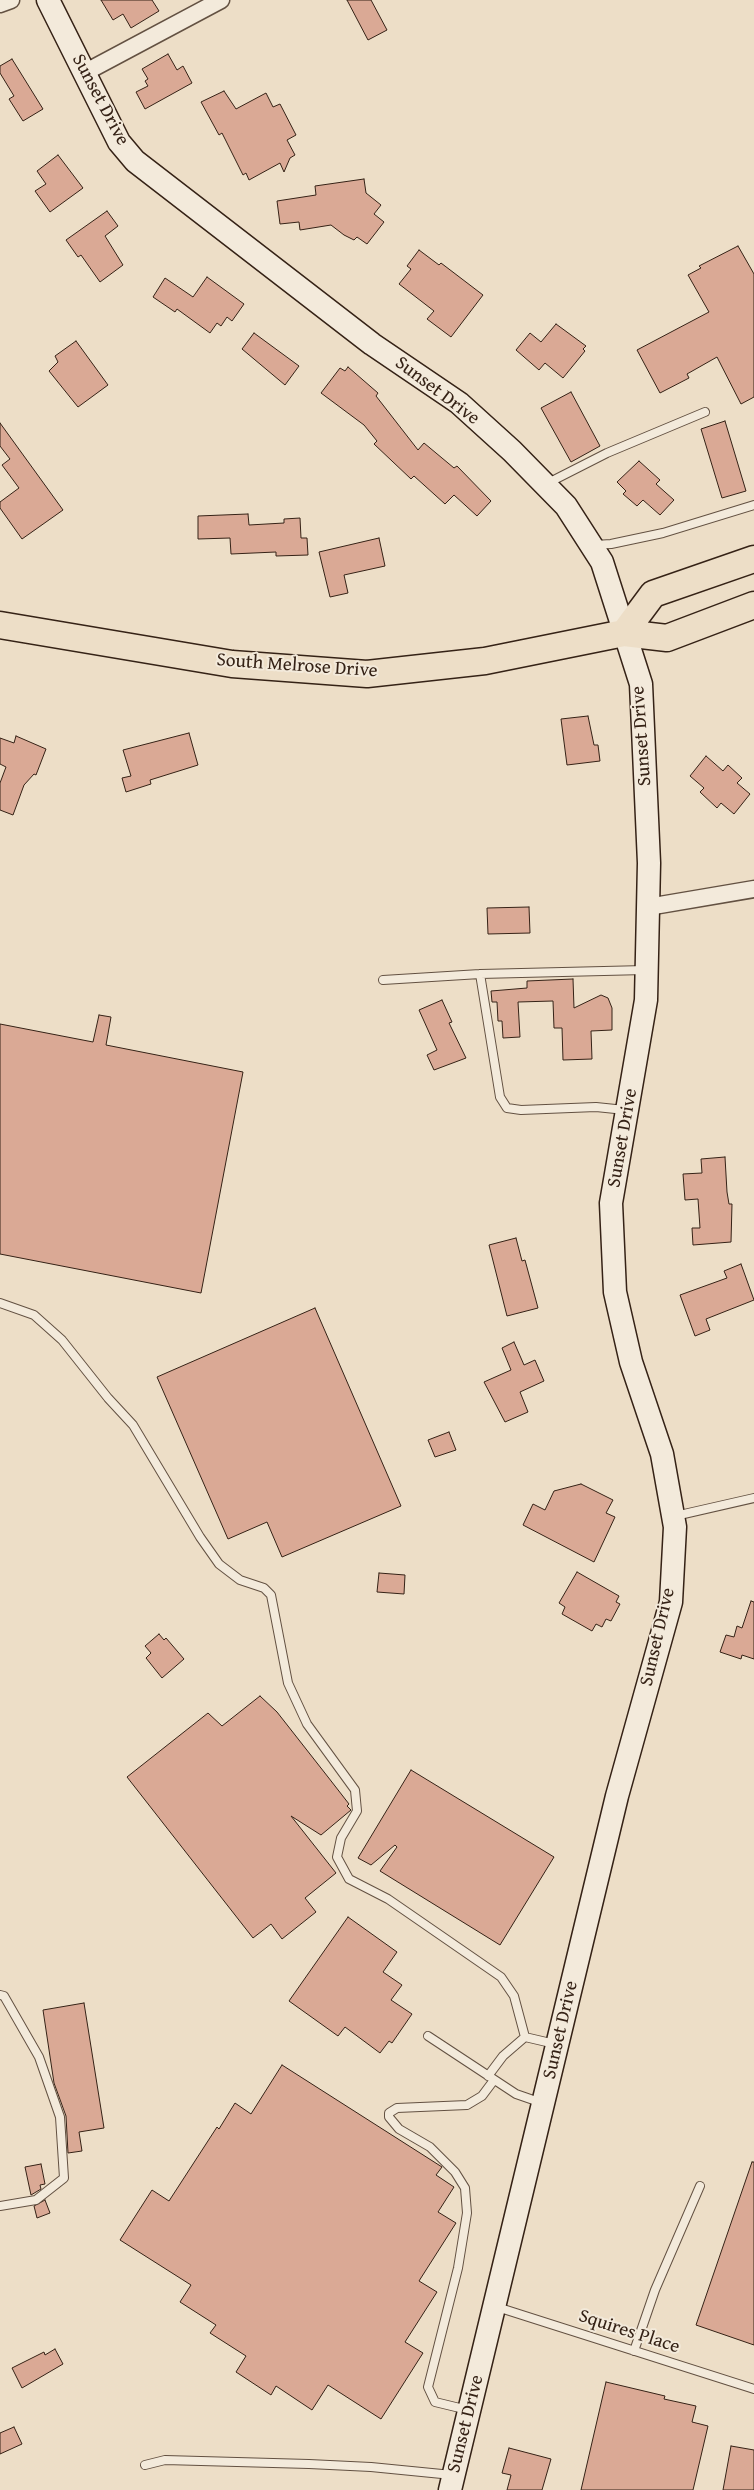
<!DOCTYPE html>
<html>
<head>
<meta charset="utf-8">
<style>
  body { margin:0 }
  canvas { display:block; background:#eddec7 }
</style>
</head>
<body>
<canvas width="754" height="2490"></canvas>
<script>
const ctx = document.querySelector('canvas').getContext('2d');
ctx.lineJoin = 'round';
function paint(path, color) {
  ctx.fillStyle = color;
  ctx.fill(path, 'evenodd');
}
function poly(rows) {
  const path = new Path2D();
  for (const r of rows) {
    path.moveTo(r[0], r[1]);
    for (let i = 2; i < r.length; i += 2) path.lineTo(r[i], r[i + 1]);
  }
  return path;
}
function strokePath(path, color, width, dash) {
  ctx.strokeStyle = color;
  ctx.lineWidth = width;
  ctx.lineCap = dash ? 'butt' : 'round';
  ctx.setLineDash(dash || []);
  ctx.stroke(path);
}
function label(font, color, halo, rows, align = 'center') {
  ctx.font = font + ' "Gentium Book Plus",serif';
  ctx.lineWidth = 4;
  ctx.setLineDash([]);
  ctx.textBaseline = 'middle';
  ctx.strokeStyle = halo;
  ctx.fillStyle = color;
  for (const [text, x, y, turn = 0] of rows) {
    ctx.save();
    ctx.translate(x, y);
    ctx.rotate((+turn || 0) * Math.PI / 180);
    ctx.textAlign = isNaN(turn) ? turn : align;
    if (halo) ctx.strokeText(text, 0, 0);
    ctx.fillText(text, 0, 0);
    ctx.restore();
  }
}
const building = poly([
  [101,0,152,0,159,11,131,28,123,14,113,20,101,0],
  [347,0,371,0,387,30,368,40,347,0],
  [168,54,177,70,183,66,192,83,145,109,136,92,148,86,145,81,148,79,142,69,168,54],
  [12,59,43,109,23,121,9,99,14,96,0,73,0,66,12,59],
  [224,91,236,109,266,93,273,107,280,104,296,135,287,140,295,155,290,158,284,172,280,163,249,180,246,173,243,175,222,133,219,135,201,102,224,91],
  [58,155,83,188,50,212,35,191,46,184,37,171,58,155],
  [364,179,366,193,381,205,374,214,384,222,367,244,357,237,354,240,344,235,331,225,300,230,299,222,280,224,277,201,316,195,315,186,364,179],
  [107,211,118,226,105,236,123,265,100,282,81,255,78,257,66,240,107,211],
  [738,246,754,274,754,397,741,404,717,357,687,374,689,378,660,393,637,350,709,312,688,275,701,268,699,266,738,246],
  [419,250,439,265,441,263,483,295,451,337,427,319,434,311,399,284,411,269,407,266,419,250],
  [207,277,244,304,232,321,227,317,221,326,217,323,210,333,177,309,175,312,153,297,165,278,193,297,207,277],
  [556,324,586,346,583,349,585,351,563,378,545,363,539,370,516,350,530,333,541,342,556,324],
  [254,333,299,366,285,385,242,349,254,333],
  [76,341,108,385,78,407,49,371,58,362,55,356,76,341],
  [348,367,378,393,376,396,418,450,424,443,454,468,457,466,491,501,477,516,454,495,445,504,414,476,411,479,374,444,377,441,364,425,321,393,340,368,345,371,348,367],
  [571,392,600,446,571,462,541,408,571,392],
  [725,421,746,491,722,498,701,429,725,421],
  [0,423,63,510,22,539,0,508,0,502,19,488,2,465,10,459,0,446,0,423],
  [639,461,660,480,656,484,674,500,660,515,643,500,637,506,623,494,626,491,617,482,639,461],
  [248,514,249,525,284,523,284,519,300,518,301,538,307,538,308,555,276,556,276,552,231,554,230,538,198,539,198,516,248,514],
  [379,538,385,566,344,575,348,593,330,597,319,552,379,538],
  [588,716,594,745,598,745,600,761,567,765,561,719,588,716],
  [189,733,198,765,150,780,151,784,126,792,122,778,131,776,123,750,189,733],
  [16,736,46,749,36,775,34,774,24,785,13,815,0,810,0,783,6,767,0,764,0,738,14,743,16,736],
  [706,756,723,771,728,765,742,778,737,783,750,794,734,814,721,803,717,808,700,792,704,788,690,776,706,756],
  [529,907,530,933,488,934,487,908,529,907],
  [573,979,574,1008,601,995,608,998,612,1008,612,1030,591,1031,592,1059,563,1060,562,1028,554,1028,553,1001,518,1002,520,1037,503,1038,502,1021,498,1021,497,1002,492,1002,491,991,527,988,527,981,573,979],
  [442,1000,452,1022,449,1023,466,1058,434,1070,427,1055,437,1050,419,1010,442,1000],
  [99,1015,111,1017,106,1045,243,1072,201,1293,0,1254,0,1024,93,1042,99,1015],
  [725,1157,727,1192,729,1204,732,1204,731,1242,693,1245,692,1228,700,1228,698,1199,685,1200,683,1174,702,1173,701,1159,725,1157],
  [516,1238,522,1261,525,1260,538,1308,507,1316,489,1245,516,1238],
  [741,1264,754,1300,706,1319,710,1330,695,1336,680,1295,727,1278,724,1271,741,1264],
  [315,1308,401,1506,282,1557,267,1522,228,1539,157,1377,315,1308],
  [514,1342,524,1365,535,1360,544,1381,520,1392,528,1412,505,1422,484,1382,511,1370,502,1348,514,1342],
  [449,1432,456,1450,435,1457,428,1440,449,1432],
  [581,1484,613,1500,606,1513,615,1517,594,1562,523,1525,533,1504,545,1510,554,1491,581,1484],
  [577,1572,619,1596,616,1602,620,1604,611,1621,606,1619,602,1627,596,1624,592,1631,562,1614,565,1607,559,1603,577,1572],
  [379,1573,405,1575,404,1594,377,1592,379,1573],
  [751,1601,754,1602,754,1659,742,1655,741,1659,720,1652,726,1635,734,1637,737,1626,742,1628,751,1601],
  [159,1634,164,1640,166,1638,184,1659,162,1678,146,1658,151,1653,145,1646,159,1634],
  [260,1696,277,1712,328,1777,349,1804,347,1806,351,1810,321,1835,291,1816,336,1873,305,1898,316,1912,282,1939,271,1924,253,1938,127,1777,208,1713,222,1726,260,1696],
  [411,1770,554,1857,500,1945,380,1871,397,1847,395,1845,371,1865,358,1858,411,1770],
  [348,1917,397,1952,383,1972,402,1985,391,2000,412,2014,392,2043,389,2041,380,2053,345,2027,338,2036,289,2001,348,1917],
  [84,2003,104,2128,79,2132,82,2151,68,2153,66,2116,54,2083,43,2010,84,2003],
  [282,2065,442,2167,436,2175,454,2187,438,2212,456,2223,419,2281,437,2292,405,2342,423,2353,381,2419,328,2385,312,2410,276,2386,271,2395,236,2372,246,2356,210,2333,216,2325,180,2302,191,2285,120,2240,152,2190,169,2201,217,2127,219,2129,235,2103,251,2114,282,2065],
  [752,2162,754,2162,754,2345,696,2325,752,2162],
  [41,2164,45,2184,40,2185,41,2189,31,2195,25,2167,41,2164],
  [45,2200,50,2213,37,2218,34,2206,45,2200],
  [55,2349,63,2364,22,2388,12,2368,44,2352,45,2355,55,2349],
  [606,2382,665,2396,664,2399,696,2406,692,2422,708,2426,693,2490,581,2490,606,2382],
  [14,2427,22,2444,0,2454,0,2433,14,2427],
  [731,2446,754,2450,754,2490,723,2490,731,2446],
  [509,2448,551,2459,542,2490,507,2490,511,2475,502,2473,509,2448]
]);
paint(building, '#daa995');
strokePath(building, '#352216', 1);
const service = poly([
  [546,484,607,453,705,412],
  [595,545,611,544,663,533,754,505],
  [480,974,500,1097,507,1108,521,1110,596,1107,625,1110],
  [383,980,480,974,645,970],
  [0,1303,34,1315,62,1340,108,1398,133,1425,200,1537,219,1564,240,1580,264,1588,271,1595,288,1683,307,1724,355,1790,357,1811,341,1838,337,1857,349,1879,388,1899,501,1977,514,1996,525,2037],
  [675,1516,754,1498],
  [0,1995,4,1996,39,2057,60,2117,64,2178,36,2200,0,2206],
  [428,2036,516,2094,542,2103],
  [488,2076,503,2056,525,2037,555,2044],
  [497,2307,754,2389],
  [634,2351,655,2290,700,2186],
  [468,2410,435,2402,428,2387,458,2268,467,2213,465,2188,455,2172,430,2147,399,2129,389,2117,389,2113,397,2108,467,2105,482,2096,494,2080],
  [145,2465,165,2460,309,2464,371,2467,452,2475]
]);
const minor = poly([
  [0,4,11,0],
  [84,73,221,0],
  [648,907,754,889]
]);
const secondary = poly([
  [48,0,119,142,135,161,372,344,459,403,512,451,566,506,602,562,641,684,649,863,646,1000,611,1203,615,1292,631,1362,662,1454,675,1527,671,1602,617,1796,450,2490]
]);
const primary = poly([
  [0,625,232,664,367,674,485,661,624,633,667,638,754,605],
  [624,633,653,594,754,559]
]);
strokePath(service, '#635142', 10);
strokePath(minor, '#635142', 19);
strokePath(secondary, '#352216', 25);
strokePath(primary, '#352216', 29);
strokePath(service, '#f3eadb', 8);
strokePath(minor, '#f3eadb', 16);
strokePath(secondary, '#f3eadb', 22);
strokePath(primary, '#eddec7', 26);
label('19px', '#352216', '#f3eadb', [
  ["Sunset Drive",100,100,62],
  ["Sunset Drive",437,391,37],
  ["South Melrose Drive",297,666,4],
  ["Sunset Drive",642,736,-94],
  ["Sunset Drive",623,1138,-80],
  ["Sunset Drive",658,1637,-77],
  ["Sunset Drive",561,2030,-77],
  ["Squires Place",629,2332,18],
  ["Sunset Drive",466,2424,-76]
]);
</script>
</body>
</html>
